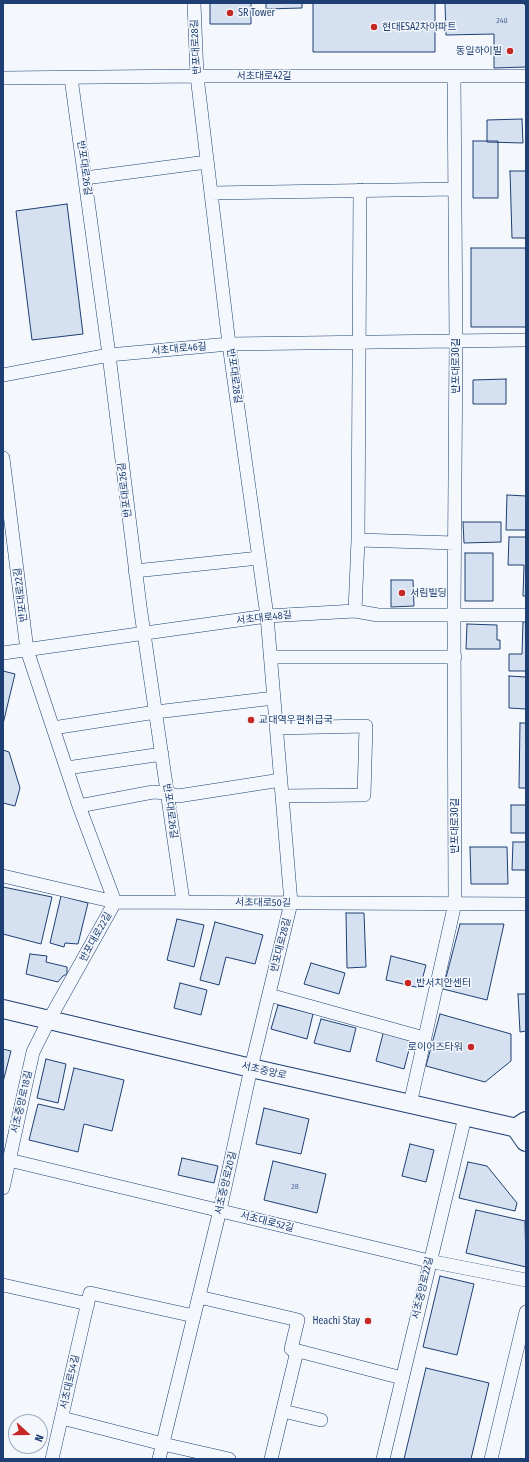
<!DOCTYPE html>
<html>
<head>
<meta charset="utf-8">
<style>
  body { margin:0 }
  #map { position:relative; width:529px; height:1462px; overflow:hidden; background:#f4f7fb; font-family:"Fira Sans Condensed",sans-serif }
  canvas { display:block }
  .frame { position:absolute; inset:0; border:4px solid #1d3f73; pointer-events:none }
  .north { position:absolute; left:8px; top:1414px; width:40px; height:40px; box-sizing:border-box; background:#f4f7fb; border:1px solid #9eadc5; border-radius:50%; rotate:111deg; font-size:11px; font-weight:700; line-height:16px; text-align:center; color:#1d3f73 }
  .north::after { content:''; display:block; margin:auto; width:14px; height:18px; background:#c62828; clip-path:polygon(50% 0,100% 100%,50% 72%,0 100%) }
</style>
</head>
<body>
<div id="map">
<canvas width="529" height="1462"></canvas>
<div class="frame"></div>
<div class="north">N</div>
</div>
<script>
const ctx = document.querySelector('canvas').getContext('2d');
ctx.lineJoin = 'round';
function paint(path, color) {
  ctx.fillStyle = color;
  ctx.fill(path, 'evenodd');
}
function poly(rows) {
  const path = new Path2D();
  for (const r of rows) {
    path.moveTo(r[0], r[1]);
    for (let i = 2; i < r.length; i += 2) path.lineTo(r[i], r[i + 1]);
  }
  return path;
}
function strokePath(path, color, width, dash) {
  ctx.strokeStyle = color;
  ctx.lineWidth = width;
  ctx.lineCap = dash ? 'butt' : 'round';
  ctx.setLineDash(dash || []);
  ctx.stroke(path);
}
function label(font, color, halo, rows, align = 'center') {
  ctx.font = font + ' "Fira Sans Condensed","Noto Sans KR",sans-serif';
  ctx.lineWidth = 3;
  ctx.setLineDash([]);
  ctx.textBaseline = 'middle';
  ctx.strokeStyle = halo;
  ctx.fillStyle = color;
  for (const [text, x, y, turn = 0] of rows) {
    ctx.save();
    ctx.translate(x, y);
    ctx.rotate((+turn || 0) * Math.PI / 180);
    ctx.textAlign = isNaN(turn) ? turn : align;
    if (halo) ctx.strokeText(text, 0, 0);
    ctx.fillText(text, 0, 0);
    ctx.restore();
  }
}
const building = poly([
  [210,3,251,3,251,24,210,24,210,3],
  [266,3,302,3,302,8,266,9,266,3],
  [313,3,435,3,435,52,313,52,313,3],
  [445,3,523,3,526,6,526,67,494,68,494,34,446,35,445,3],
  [522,119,523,143,487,142,487,120,522,119],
  [473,141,498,141,498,198,473,198,473,141],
  [510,171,526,171,526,238,512,238,510,171],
  [67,204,83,334,32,340,16,211,67,204],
  [471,248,526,248,526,327,471,327,471,248],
  [506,379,506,404,473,404,473,380,506,379],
  [507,495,526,496,526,530,506,530,507,495],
  [463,522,501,522,501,542,464,543,463,522],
  [509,537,526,537,526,596,523,596,524,565,508,565,509,537],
  [465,553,493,553,493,601,465,601,465,553],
  [391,580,413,580,414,606,391,607,391,580],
  [523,622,526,622,526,671,509,671,509,654,522,654,523,622],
  [467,624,497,625,497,640,500,640,500,649,466,649,467,624],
  [3,671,15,674,3,724,3,671],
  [509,676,526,677,526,709,509,708,509,676],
  [520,723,526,723,526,788,519,788,520,723],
  [3,750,9,752,20,788,15,806,3,803,3,750],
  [511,805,526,805,526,833,511,833,511,805],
  [513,842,526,842,526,870,512,870,513,842],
  [470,847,507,847,508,884,471,884,470,847],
  [3,887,52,897,41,944,3,934,3,887],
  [61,896,88,903,78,944,65,943,64,947,50,943,61,896],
  [346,913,364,913,366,967,347,968,346,913],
  [177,919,204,925,194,967,167,960,177,919],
  [215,922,263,935,255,964,226,957,219,985,200,980,215,922],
  [460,924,504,924,487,1000,443,989,460,924],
  [30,954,47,956,46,962,67,967,67,974,63,976,58,982,26,974,30,954],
  [391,956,426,965,420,988,386,980,391,956],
  [311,963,345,973,339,994,304,984,311,963],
  [180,983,207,990,201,1015,174,1008,180,983],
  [518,994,526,994,526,1031,520,1032,518,994],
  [278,1005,313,1014,307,1039,271,1029,278,1005],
  [440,1014,511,1034,511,1061,485,1082,426,1066,440,1014],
  [321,1019,356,1028,350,1052,314,1043,321,1019],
  [384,1030,412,1038,404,1069,376,1061,384,1030],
  [3,1049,11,1051,3,1082,3,1049],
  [46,1059,66,1064,58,1103,37,1098,46,1059],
  [74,1068,124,1080,112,1131,84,1124,78,1152,29,1140,38,1104,64,1110,74,1068],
  [264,1108,309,1119,301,1154,256,1144,264,1108],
  [410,1144,434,1150,426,1182,402,1176,410,1144],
  [182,1158,218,1166,214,1183,178,1175,182,1158],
  [273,1161,326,1174,317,1213,264,1200,273,1161],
  [468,1162,487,1166,517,1203,515,1211,459,1198,468,1162],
  [476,1210,525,1221,526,1267,466,1253,476,1210],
  [440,1276,474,1284,457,1355,423,1347,440,1276],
  [426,1368,489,1383,471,1459,404,1459,426,1368]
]);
paint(building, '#d5e0f0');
strokePath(building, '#1d3f73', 1);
const street = poly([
  [3,78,197,76,526,76],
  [71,78,109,355,140,606,183,901],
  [85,178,207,162],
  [211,193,455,189],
  [3,375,109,355,229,344,526,340],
  [3,458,27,650,79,806,115,902,49,1020,33,1052,3,1188],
  [358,540,455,543],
  [135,571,259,558],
  [355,611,358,540,360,190],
  [3,653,267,616,355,611,378,615,526,615],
  [271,657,455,657],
  [53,728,156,712,274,698],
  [276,728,366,726,364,795,282,796],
  [67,768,162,754],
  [79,806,153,792,167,793,178,796,281,780],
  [3,876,115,902,526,904],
  [269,995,424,1038],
  [410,1104,455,903,454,614,456,341,454,76],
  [9,1160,429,1261,526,1280],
  [3,1285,88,1304],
  [199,1297,298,1320,291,1349,402,1378],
  [283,1411,321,1420],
  [62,1418,163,1444,229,1459],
  [52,1459,90,1293,194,1316],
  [159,1459,220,1210,251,1068,291,903,267,616,229,344,197,76,194,3],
  [271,1459,297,1351],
  [383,1459,465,1117],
  [491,1459,526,1312]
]);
const secondary = poly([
  [3,1009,251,1068,526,1130]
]);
const primary = poly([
  [526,1122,517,1128,526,1141]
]);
strokePath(street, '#1d3f73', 14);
strokePath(secondary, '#1d3f73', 20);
strokePath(primary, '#1d3f73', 22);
strokePath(street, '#f4f7fb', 13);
strokePath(secondary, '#f4f7fb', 18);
strokePath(primary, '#f4f7fb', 20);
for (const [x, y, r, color] of [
  [230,13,4,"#c62828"],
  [374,27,4,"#c62828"],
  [510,51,4,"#c62828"],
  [402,593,4,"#c62828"],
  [251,720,4,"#c62828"],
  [408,983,4,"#c62828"],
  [471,1047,4,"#c62828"],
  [368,1321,4,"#c62828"]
]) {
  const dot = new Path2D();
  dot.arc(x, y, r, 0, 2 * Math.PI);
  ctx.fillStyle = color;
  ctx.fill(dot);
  strokePath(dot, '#f4f7fb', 1.5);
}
label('8px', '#4b6792', null, [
  ["240",502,21],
  ["28",295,1187]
]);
label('10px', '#1d3f73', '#f4f7fb', [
  ["SR Tower",238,13],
  ["현대ESA2차아파트",382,27],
  ["동일하이빌",502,51,"right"],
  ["서림빌딩",410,593],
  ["교대역우편취급국",259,720],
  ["반서치안센터",416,983],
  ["로이어즈타워",463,1047,"right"],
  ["Heachi Stay",360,1321,"right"]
], 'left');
label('10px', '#1d3f73', '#f4f7fb', [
  ["반포대로28길",196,47,-93],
  ["서초대로42길",264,76],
  ["반포대로26길",84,168,82],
  ["서초대로46길",179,349,-5],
  ["반포대로30길",456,366,-90],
  ["반포대로28길",234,376,82],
  ["반포대로26길",125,490,-97],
  ["반포대로22길",21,595,-97],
  ["서초대로48길",264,618,-6],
  ["반포대로26길",170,811,82],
  ["반포대로30길",455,826,-90],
  ["서초대로50길",263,903,1],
  ["반포대로22길",96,937,-61],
  ["반포대로28길",281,945,-76],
  ["서초중앙로",264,1071,13],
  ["서초중앙로18길",22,1102,-77],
  ["서초중앙로20길",226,1183,-77],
  ["서초대로52길",267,1222,14],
  ["서초중앙로22길",423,1288,-77],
  ["서초대로54길",70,1382,-77]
]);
</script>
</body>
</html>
